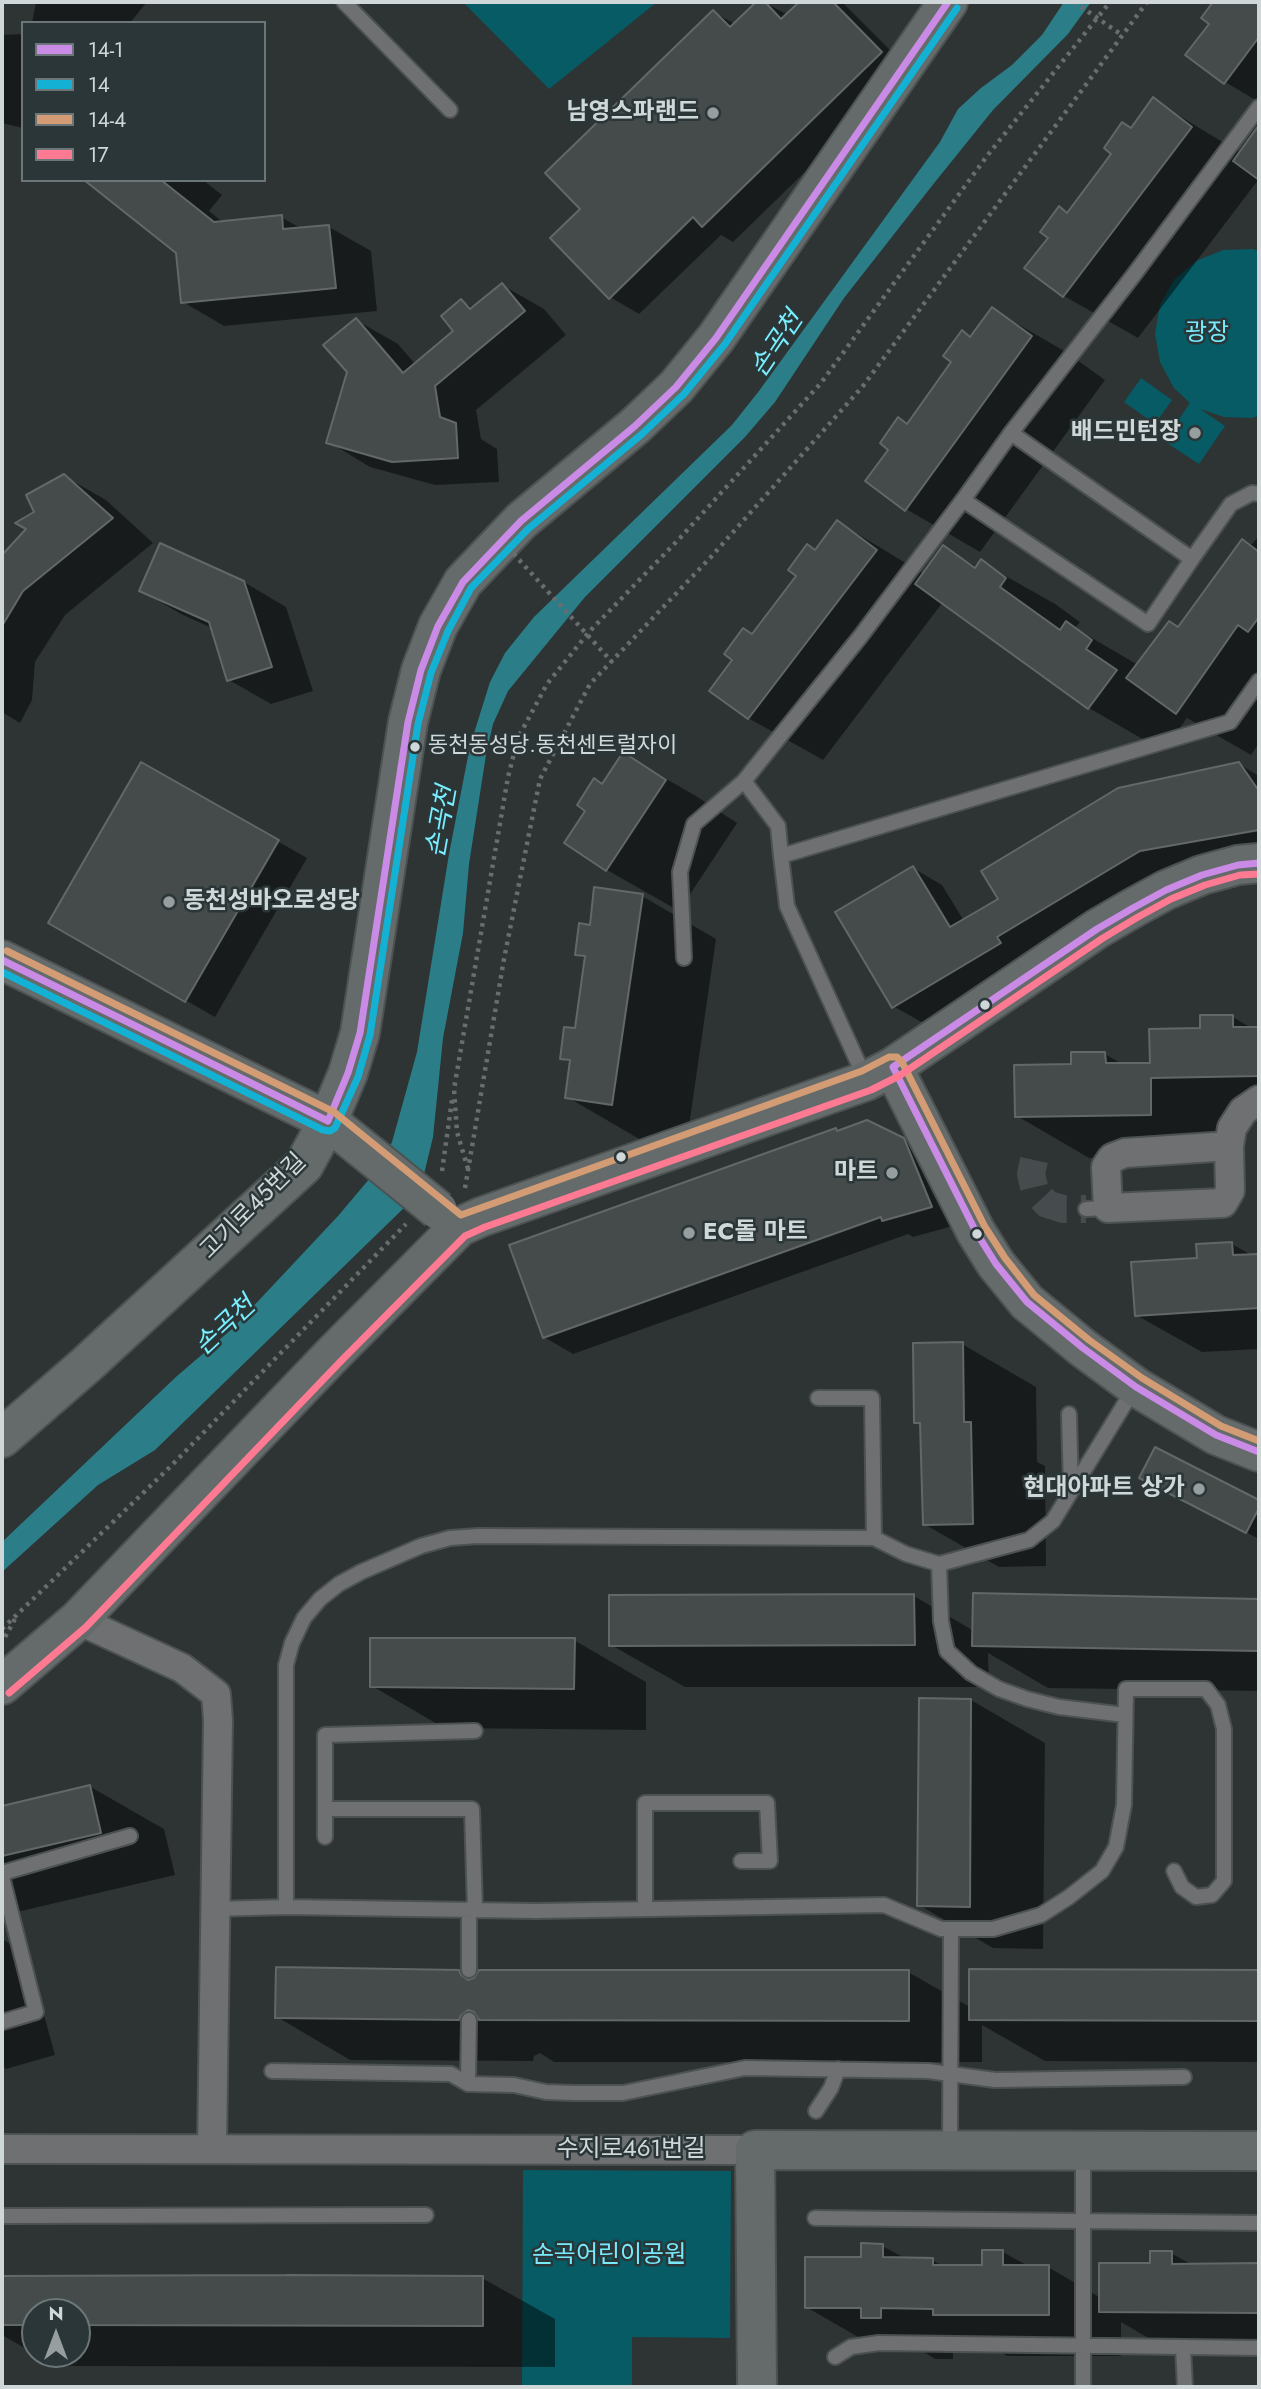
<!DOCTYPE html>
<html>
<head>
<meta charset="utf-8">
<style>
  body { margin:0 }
  #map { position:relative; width:1261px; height:2389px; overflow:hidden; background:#2e3434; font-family:Jost,sans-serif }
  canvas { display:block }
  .frame { position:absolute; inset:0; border:4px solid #d0d7d8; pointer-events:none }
  .legend { position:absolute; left:21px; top:21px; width:245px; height:161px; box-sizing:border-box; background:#2a3638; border:2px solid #6c7678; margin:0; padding:9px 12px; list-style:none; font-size:21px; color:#d0d7d8 }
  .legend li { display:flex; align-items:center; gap:14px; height:35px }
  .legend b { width:35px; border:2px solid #6c7678 }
  .north { position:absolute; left:21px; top:2298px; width:70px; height:70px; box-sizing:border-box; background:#2a3638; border:2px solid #6c7678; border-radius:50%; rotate:0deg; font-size:19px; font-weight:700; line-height:28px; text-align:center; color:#d0d7d8 }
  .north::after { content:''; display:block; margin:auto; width:24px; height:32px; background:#979e9f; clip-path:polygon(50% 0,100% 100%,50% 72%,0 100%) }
</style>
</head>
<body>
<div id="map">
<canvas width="1261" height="2389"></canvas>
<div class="frame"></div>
<ul class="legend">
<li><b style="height:9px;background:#ca8be6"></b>14-1</li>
<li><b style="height:9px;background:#13b2d5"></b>14</li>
<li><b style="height:9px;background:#d39c74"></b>14-4</li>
<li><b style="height:9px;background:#fe7a93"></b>17</li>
</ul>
<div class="north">N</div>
</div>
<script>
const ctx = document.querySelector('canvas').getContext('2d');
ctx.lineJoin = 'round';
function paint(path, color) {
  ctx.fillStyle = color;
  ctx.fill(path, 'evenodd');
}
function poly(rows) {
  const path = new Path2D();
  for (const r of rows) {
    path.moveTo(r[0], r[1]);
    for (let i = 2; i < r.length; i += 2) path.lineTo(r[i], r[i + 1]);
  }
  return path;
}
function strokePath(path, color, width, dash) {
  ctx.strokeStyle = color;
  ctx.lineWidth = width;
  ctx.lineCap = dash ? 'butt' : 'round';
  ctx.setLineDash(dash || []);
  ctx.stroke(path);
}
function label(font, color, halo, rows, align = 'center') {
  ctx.font = font + ' Jost,"Noto Sans KR",sans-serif';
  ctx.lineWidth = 5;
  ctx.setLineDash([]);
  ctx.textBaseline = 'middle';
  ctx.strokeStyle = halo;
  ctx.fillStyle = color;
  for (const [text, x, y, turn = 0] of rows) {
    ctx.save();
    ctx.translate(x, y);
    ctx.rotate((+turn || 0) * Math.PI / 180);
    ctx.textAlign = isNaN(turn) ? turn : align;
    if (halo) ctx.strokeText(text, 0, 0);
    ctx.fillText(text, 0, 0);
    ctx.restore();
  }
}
paint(poly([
  [463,2,657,2,549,89],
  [1253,249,1259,251,1259,416,1251,418,1224,417,1200,409,1225,426,1199,464,1164,441,1190,403,1174,388,1160,362,1155,334,1160,305,1174,280,1196,261,1223,250],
  [1141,378,1172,400,1155,424,1124,402],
  [523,2170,731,2171,730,2338,632,2337,632,2387,522,2387]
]), '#075b64');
paint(poly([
  [1064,2,1091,2,1068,34,993,110,931,187,844,298,775,402,745,437,585,597,508,691,493,724,486,755,469,864,463,933,443,1038,433,1137,424,1174,409,1203,155,1450,98,1485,2,1572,2,1542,177,1376,232,1329,338,1216,376,1171,392,1142,417,1052,449,854,470,746,490,682,505,653,534,617,732,425,759,391,940,142,958,109,981,88,1012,65,1042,35]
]), '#2b7e88');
paint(poly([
  [36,2,147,2,130,23,32,23],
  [758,2,764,2,788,15,802,2,842,2,910,70,733,242,721,235,639,314,610,297,713,12,735,24],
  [1215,2,1259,2,1259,102,1225,82,1211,24,1203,18],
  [23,34,23,128,2,123,2,35],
  [1153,100,1241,153,1259,128,1259,179,1138,338,1064,296,1027,268],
  [87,180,203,180,222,195,209,211,224,223,281,217,302,229,329,227,371,251,377,311,224,326,183,302,177,253],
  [502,285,544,309,566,335,476,410,481,439,497,449,499,482,435,485,370,467,329,442,349,372,356,320,398,344,416,365,455,331,461,301,474,308],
  [992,309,1066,352,1105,380,980,552,906,509,867,481,954,362,962,332,971,337],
  [64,476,106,500,153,543,65,615,35,662,32,700,20,723,2,712,2,558,29,529,36,513],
  [838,522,924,574,944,548,977,567,981,562,1055,604,1080,622,1075,628,1138,665,1179,628,1259,536,1259,743,1251,755,1187,718,1163,751,1089,708,943,602,823,760,748,718,753,636],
  [244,582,286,607,313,691,271,704,229,680,212,628,183,615,141,591],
  [623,754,696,796,737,823,679,911,607,870,603,785],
  [142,764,307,858,215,1017,50,923],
  [1239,764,1259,776,1259,852,1170,867,1026,955,1029,960,923,1023,893,1006,913,868,942,885,964,921],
  [642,896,716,939,686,1147,641,1140,567,1097,571,1063,562,1058,576,1030,586,959,577,954,591,927],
  [1233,1017,1253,1029,1259,1029,1259,1118,1223,1119,1223,1156,1089,1158,1017,1116,1072,1065,1105,1054,1124,1065,1152,1065,1202,1030],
  [836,1130,840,1132,903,1139,933,1157,960,1224,913,1237,908,1234,573,1354,544,1337],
  [1232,1244,1253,1256,1259,1256,1259,1349,1202,1352,1136,1315,1199,1260],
  [962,1344,1036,1387,1037,1462,1045,1466,1046,1566,999,1567,924,1524,922,1425,915,1422],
  [1156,1449,1259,1502,1259,1539,1142,1478],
  [975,1595,1259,1601,1259,1691,1048,1688,988,1653,989,1687,685,1687,611,1645,914,1596,974,1631],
  [574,1640,646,1682,646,1730,444,1728,372,1686],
  [971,1700,1045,1743,1043,1949,993,1948,919,1905],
  [89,1786,164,1829,175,1875,17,1912,2,1903,2,1807],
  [2,1939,27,1953,55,2055,6,2069,2,2066],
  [971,1971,1259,1972,1259,2062,1045,2061,982,2025,982,2062,554,2062,540,2053,534,2056,533,2061,350,2060,277,2017,459,1972,473,1980,908,1972,970,2007],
  [882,2246,907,2259,932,2260,945,2267,984,2267,1003,2252,1030,2267,1048,2267,1101,2298,1171,2253,1194,2266,1259,2266,1259,2353,1174,2353,1121,2322,1121,2356,1007,2356,996,2349,953,2349,953,2359,935,2359,919,2349,879,2349,806,2307],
  [2,2278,482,2278,555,2319,555,2367,56,2366,35,2354,77,2354,77,2312,35,2312,35,2354,2,2335]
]), '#0007');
const building = poly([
  [756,2,765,2,781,19,799,2,833,2,882,52,702,227,693,217,609,299,550,238,580,209,545,173,713,10,730,27,756,2],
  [1213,2,1259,2,1259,37,1224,84,1185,55,1209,24,1201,18,1213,2],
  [1153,97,1192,127,1063,297,1024,268,1048,238,1040,232,1059,206,1067,213,1111,154,1104,148,1122,122,1131,128,1153,97],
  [1259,125,1259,180,1233,161,1259,125],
  [84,180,161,180,214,222,282,215,283,229,329,225,336,288,181,303,176,253,84,180],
  [502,283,525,311,435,386,440,417,456,423,458,458,392,462,326,443,347,372,323,345,356,318,403,373,453,331,441,316,461,299,470,309,502,283],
  [992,307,1032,336,905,511,865,481,888,450,880,443,898,417,907,424,951,362,943,356,962,330,970,337,992,307],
  [64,474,113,518,23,591,2,626,2,555,26,529,15,523,34,512,26,495,64,474],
  [837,520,877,550,748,719,709,691,732,660,724,654,743,628,752,634,796,576,788,570,807,544,815,550,837,520],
  [1242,539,1259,552,1259,617,1248,632,1238,625,1176,714,1126,678,1169,621,1178,627,1242,539],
  [160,543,244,581,272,667,227,681,209,622,139,591,160,543],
  [943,545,975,568,981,559,1006,578,1000,587,1060,630,1066,621,1092,640,1086,649,1117,670,1088,709,915,584,943,545],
  [623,752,666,780,606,871,564,843,585,811,577,805,594,778,602,784,623,752],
  [141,762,279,840,185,1002,48,923,141,762],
  [1239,762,1259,791,1259,830,1140,851,997,937,1001,943,892,1008,835,912,913,866,950,927,998,899,981,871,1118,788,1239,762],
  [594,887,643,894,612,1105,565,1098,570,1060,560,1059,564,1027,575,1028,585,956,575,955,579,923,590,925,594,887],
  [1200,1015,1233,1015,1233,1027,1259,1027,1259,1076,1151,1078,1151,1115,1015,1117,1014,1065,1071,1064,1071,1052,1105,1052,1106,1063,1150,1063,1149,1029,1200,1028,1200,1015],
  [867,1120,904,1138,932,1207,882,1221,881,1217,543,1338,509,1245,836,1128,837,1131,867,1120],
  [1232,1242,1233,1255,1259,1254,1259,1308,1135,1316,1131,1262,1197,1258,1196,1244,1232,1242],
  [963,1342,964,1422,971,1422,973,1524,923,1525,920,1423,914,1423,913,1343,963,1342],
  [1155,1447,1259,1500,1259,1508,1246,1533,1139,1478,1155,1447],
  [973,1593,1259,1599,1259,1651,972,1646,973,1593],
  [914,1594,915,1645,609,1646,609,1595,914,1594],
  [370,1638,575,1638,574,1689,370,1687,370,1638],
  [919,1698,971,1699,970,1907,917,1906,919,1698],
  [90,1785,101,1833,2,1856,2,1806,90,1785],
  [276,1967,459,1970,461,1975,468,1980,474,1978,479,1970,909,1970,909,2021,479,2020,474,2012,468,2010,461,2015,459,2020,275,2018,276,1967],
  [969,1969,1259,1970,1259,2021,969,2020,969,1969],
  [861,2243,883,2244,883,2257,933,2258,933,2265,982,2265,982,2250,1003,2250,1003,2265,1049,2265,1049,2315,933,2315,933,2309,881,2308,881,2318,861,2318,861,2308,805,2308,805,2257,861,2257,861,2243],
  [1150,2251,1172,2251,1172,2264,1259,2263,1259,2313,1099,2312,1099,2263,1150,2263,1150,2251],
  [287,2275,483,2276,483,2326,77,2325,77,2312,35,2312,35,2325,2,2325,2,2276,287,2275]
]);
paint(building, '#454a4a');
strokePath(building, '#626767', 2);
strokePath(poly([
  [1034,1160,1031,1174,1035,1191,1047,1204,1063,1209,1086,1209]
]), '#464c4d', 28, [28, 14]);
const lane = poly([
  [344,2,450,110],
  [1011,433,1192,559,1231,504,1252,493,1259,494],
  [963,500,1148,624,1192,559],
  [781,856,778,826,744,781,860,637,963,500,1011,433,1133,276,1259,107],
  [684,958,680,872,694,824,744,781],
  [865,1078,787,906,781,856,1230,722,1259,681],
  [1086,1209,1108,1208],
  [818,1398,872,1398,874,1538],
  [1069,1414,1071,1490],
  [939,1564,941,1621,947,1651,971,1673,999,1689,1027,1699,1059,1707,1125,1715],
  [325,1809,472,1809,475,1909],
  [325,1837,325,1735,475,1731],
  [2,1873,130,1836],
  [2,1877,36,2012,2,2022],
  [286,1907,286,1665,292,1643,304,1618,320,1599,339,1584,361,1572,421,1546,450,1538,478,1536,874,1538,906,1554,939,1564,1029,1540,1053,1521,1135,1387],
  [215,1909,286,1907,536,1911,884,1905,941,1929,993,1929,1041,1915,1069,1897,1102,1871,1116,1847,1124,1805,1126,1689,1206,1689,1218,1705,1224,1729,1224,1881,1212,1895,1196,1897,1182,1887,1174,1871],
  [469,1909,469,1970],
  [645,1909,645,1803,767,1803,770,1861,741,1861],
  [272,2071,451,2074,468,2084,514,2085,546,2092,574,2093,623,2093,745,2068,928,2071,995,2080,1184,2077],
  [468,2084,469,2020],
  [816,2111,831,2088,838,2069],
  [950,2149,951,1929],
  [1083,2152,1083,2387],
  [2,2216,426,2215],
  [815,2218,1259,2223],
  [1183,2348,1185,2387],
  [835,2357,851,2347,879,2343,1259,2348]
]);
const street = poly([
  [1229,1146,1125,1153,1112,1158,1106,1167,1108,1208,1223,1203,1230,1191,1229,1146,1232,1128,1243,1111,1259,1100],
  [78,1620,182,1668,216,1694,218,1720,212,2149],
  [2,2149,755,2150]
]);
const secondary = poly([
  [2,960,328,1121,369,1154],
  [893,1067,976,1232,996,1264,1027,1302,1083,1348,1136,1387,1216,1435,1259,1452],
  [2,1438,86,1365,304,1165,328,1121,348,1073,360,1033,408,722,421,670,438,626,463,582,521,521,635,426,676,387,716,338,948,2],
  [2,1685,78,1620,334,1353,459,1227,481,1217,866,1081,893,1067,1097,929,1133,908,1166,890,1202,875,1238,865,1259,863],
  [757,2387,755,2150,1259,2151]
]);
strokePath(lane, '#4c5151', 18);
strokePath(street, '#4c5151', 32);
strokePath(secondary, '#4c5151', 42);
strokePath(poly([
  [468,1169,457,1132,454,1089,508,777,518,738,547,684,589,632,680,538,821,383,987,156,1110,2],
  [442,1171,452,1100],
  [465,1188,504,959,540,779,590,684,710,558,863,386,1147,2],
  [2,1629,171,1466,406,1224],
  [5,1637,16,1617]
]), '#6a6c6d', 4.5, [3.5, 5]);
strokePath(lane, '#6e7071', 14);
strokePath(street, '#6e7071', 28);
strokePath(secondary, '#656a6a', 38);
const secondaryBridge = poly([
  [369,1154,438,1210]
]);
strokePath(secondaryBridge, '#4c5151', 42, []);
strokePath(poly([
  [1074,2,1122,35],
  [502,541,612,662]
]), '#6a6c6d', 4.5, [3.5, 5]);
strokePath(secondaryBridge, '#656a6a', 38);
strokePath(poly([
  [1259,863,1238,865,1202,875,1166,890,1133,908,1097,929,893,1067,976,1232,996,1264,1027,1302,1083,1348,1136,1387,1216,1435,1259,1452],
  [2,960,328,1121,348,1073,360,1033,408,722,421,670,438,626,463,582,521,521,635,426,676,387,716,338,948,2]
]), '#ca8be6', 7);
strokePath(poly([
  [2,972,323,1130,330,1131,335,1128,358,1077,370,1035,418,724,431,673,448,631,471,588,528,529,642,434,684,394,725,344,957,8]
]), '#13b2d5', 7);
strokePath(poly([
  [7,951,334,1112,461,1215,862,1071,889,1057,897,1057,902,1062,985,1227,1005,1258,1034,1295,1089,1340,1142,1378,1221,1426,1259,1441]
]), '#d39c74', 7);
strokePath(poly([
  [9,1693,86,1627,342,1360,465,1236,485,1227,871,1090,899,1076,1103,938,1138,917,1171,899,1205,885,1240,875,1259,874]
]), '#fe7a93', 7);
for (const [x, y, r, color] of [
  [713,113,7,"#979e9f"],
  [1195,433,7,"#979e9f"],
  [415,747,6,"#d0d7d8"],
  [169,902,7,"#979e9f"],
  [985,1005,6,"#d0d7d8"],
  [621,1157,6,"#d0d7d8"],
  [892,1173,7,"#979e9f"],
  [689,1233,7,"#979e9f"],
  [977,1234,6,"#d0d7d8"],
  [1199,1489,7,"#979e9f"]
]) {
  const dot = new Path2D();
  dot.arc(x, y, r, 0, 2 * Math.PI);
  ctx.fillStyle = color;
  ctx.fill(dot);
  strokePath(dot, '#2a3638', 2.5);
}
label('22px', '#d0d7d8', '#2a3638', [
  ["동천동성당.동천센트럴자이",428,747]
], 'left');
label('bold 24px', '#d0d7d8', '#2a3638', [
  ["남영스파랜드",699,113],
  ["배드민턴장",1181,433],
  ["동천성바오로성당",183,902,"left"],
  ["마트",878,1173],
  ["EC돌 마트",703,1233,"left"],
  ["현대아파트 상가",1185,1489]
], 'right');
label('24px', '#76eafb', '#2a3638', [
  ["광장",1207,334],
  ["손곡어린이공원",609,2256]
]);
label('24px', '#d0d7d8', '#2a3638', [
  ["고기로45번길",254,1207,-45],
  ["수지로461번길",631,2150]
]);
label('italic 26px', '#79eefe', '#2a3638', [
  ["손곡천",778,345,-56],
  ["손곡천",443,822,-80],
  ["손곡천",226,1327,-43]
]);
</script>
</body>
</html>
